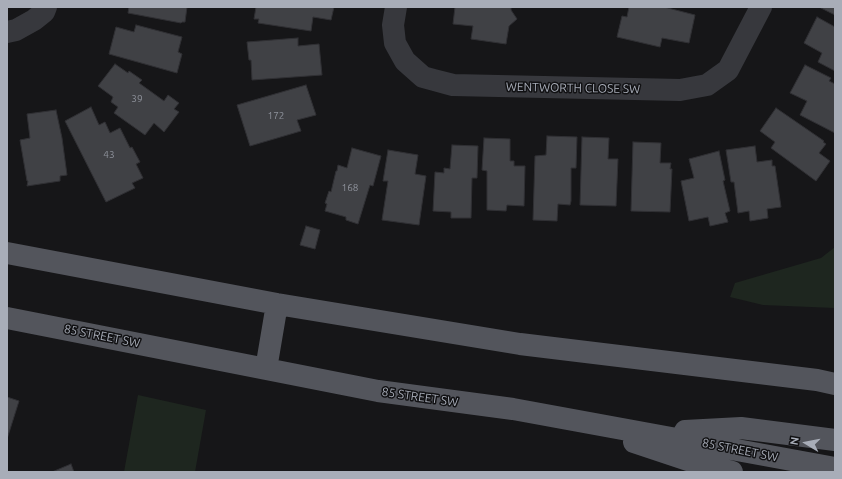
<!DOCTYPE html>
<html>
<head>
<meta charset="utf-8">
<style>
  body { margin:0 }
  #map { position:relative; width:842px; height:479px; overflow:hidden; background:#161618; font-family:Ubuntu,sans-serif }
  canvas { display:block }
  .frame { position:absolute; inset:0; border:8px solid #a8adb8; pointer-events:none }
  .north { position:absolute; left:786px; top:423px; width:40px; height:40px; -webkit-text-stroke:3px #111113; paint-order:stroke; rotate:280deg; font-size:11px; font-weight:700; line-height:16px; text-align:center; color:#a8adb8 }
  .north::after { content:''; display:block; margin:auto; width:14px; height:18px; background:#a8adb8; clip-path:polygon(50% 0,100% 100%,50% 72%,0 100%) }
</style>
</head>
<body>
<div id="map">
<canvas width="842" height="479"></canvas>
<div class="frame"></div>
<div class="north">N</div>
</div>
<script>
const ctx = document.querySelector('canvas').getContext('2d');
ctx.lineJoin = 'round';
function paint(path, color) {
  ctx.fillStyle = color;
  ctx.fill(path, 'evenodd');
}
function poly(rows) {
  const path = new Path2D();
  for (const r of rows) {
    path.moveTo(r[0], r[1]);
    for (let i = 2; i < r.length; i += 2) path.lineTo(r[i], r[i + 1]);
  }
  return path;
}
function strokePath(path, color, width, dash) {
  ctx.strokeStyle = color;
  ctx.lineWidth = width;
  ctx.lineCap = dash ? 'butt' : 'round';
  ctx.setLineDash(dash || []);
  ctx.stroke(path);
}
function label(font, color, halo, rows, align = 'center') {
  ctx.font = font + ' Ubuntu,sans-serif';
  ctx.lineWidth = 3;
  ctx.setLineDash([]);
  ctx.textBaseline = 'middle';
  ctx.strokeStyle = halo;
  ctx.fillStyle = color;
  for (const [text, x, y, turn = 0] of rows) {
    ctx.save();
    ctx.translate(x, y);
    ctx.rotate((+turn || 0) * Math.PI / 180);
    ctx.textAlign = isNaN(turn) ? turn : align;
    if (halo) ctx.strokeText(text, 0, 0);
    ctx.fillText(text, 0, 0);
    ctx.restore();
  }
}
paint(poly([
  [835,247,835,308,763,305,730,297,735,283,821,258],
  [138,395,206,410,195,472,124,472]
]), '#1e261f');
const building = poly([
  [129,7,187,7,185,22,182,22,181,23,128,13,129,7],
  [256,7,334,7,331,20,313,17,311,31,258,23,259,19,254,19,256,7],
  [455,7,511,7,511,10,517,19,509,26,506,44,471,39,473,26,453,24,455,7],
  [629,7,664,7,695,15,689,43,662,38,660,47,617,37,622,16,627,17,629,7],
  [819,7,835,7,835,15,819,7],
  [817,17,835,27,835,71,818,62,822,53,804,43,817,17],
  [136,25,182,37,178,52,182,54,177,73,109,54,116,27,134,32,136,25],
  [298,38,298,46,319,44,322,75,252,80,251,60,249,60,247,42,298,38],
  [115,64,128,73,129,71,142,80,139,83,164,101,168,95,179,103,174,109,179,112,164,132,154,123,145,135,114,113,118,107,111,102,113,97,98,86,115,64],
  [805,65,831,78,829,81,835,84,835,133,800,115,807,101,790,93,805,65],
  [306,85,316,115,297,120,301,131,250,146,237,105,306,85],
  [91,107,99,125,105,122,110,133,120,128,130,148,132,147,140,162,136,164,143,178,132,183,135,188,106,202,65,121,91,107],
  [776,108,824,141,823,142,826,144,819,153,830,161,816,181,771,148,775,142,760,131,776,108],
  [56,110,62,138,67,175,60,176,60,181,27,186,28,181,27,181,20,140,30,138,27,114,56,110],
  [547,136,577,137,576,168,571,168,571,201,570,205,558,204,557,221,533,220,535,156,546,155,547,136],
  [582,137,609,138,608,159,618,159,616,206,580,205,582,137],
  [484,138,510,139,510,161,514,161,514,166,525,166,524,206,507,205,506,211,487,210,487,171,482,170,484,138],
  [633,142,661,143,660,163,671,163,670,169,672,169,670,212,631,211,633,142],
  [452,145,478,146,477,178,472,178,471,218,451,218,451,212,433,211,435,172,444,173,444,168,450,169,452,145],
  [755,146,757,162,772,160,772,166,775,166,781,207,767,209,768,218,750,221,749,211,738,213,734,182,731,182,726,150,755,146],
  [352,148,381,156,373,186,370,185,358,224,346,220,346,217,325,211,327,204,325,203,329,191,331,192,336,171,337,171,338,165,347,168,352,148],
  [388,150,418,155,415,174,426,176,419,225,382,220,388,181,383,181,388,150],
  [719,151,725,180,723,181,730,211,725,213,728,222,710,226,708,217,689,221,681,181,694,178,689,159,719,151],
  [306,226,320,230,315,249,300,245,306,226],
  [7,397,19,401,7,439,7,397],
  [71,464,74,472,52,472,71,464]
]);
paint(building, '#404145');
strokePath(building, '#303034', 1);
strokePath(poly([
  [396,7,393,25,395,43,405,61,423,77,434,80,453,85,680,90,707,85,728,70,761,7],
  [7,32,16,30,34,20,44,12,46,7]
]), '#37383d', 22);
strokePath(poly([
  [7,253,277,304,520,344,817,380,835,384],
  [7,318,378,391,513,409,835,468],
  [266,369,277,304],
  [685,431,741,428,835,440],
  [634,442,694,462,732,472]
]), '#53555c', 22);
label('10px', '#8e929b', null, [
  ["39",137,99],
  ["172",276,116],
  ["43",109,155],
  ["168",350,188]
]);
label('12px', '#a8adb8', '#111113', [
  ["WENTWORTH CLOSE SW",573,88,1],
  ["85 STREET SW",102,336,11],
  ["85 STREET SW",420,397,8],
  ["85 STREET SW",740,450,11]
]);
</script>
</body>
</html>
